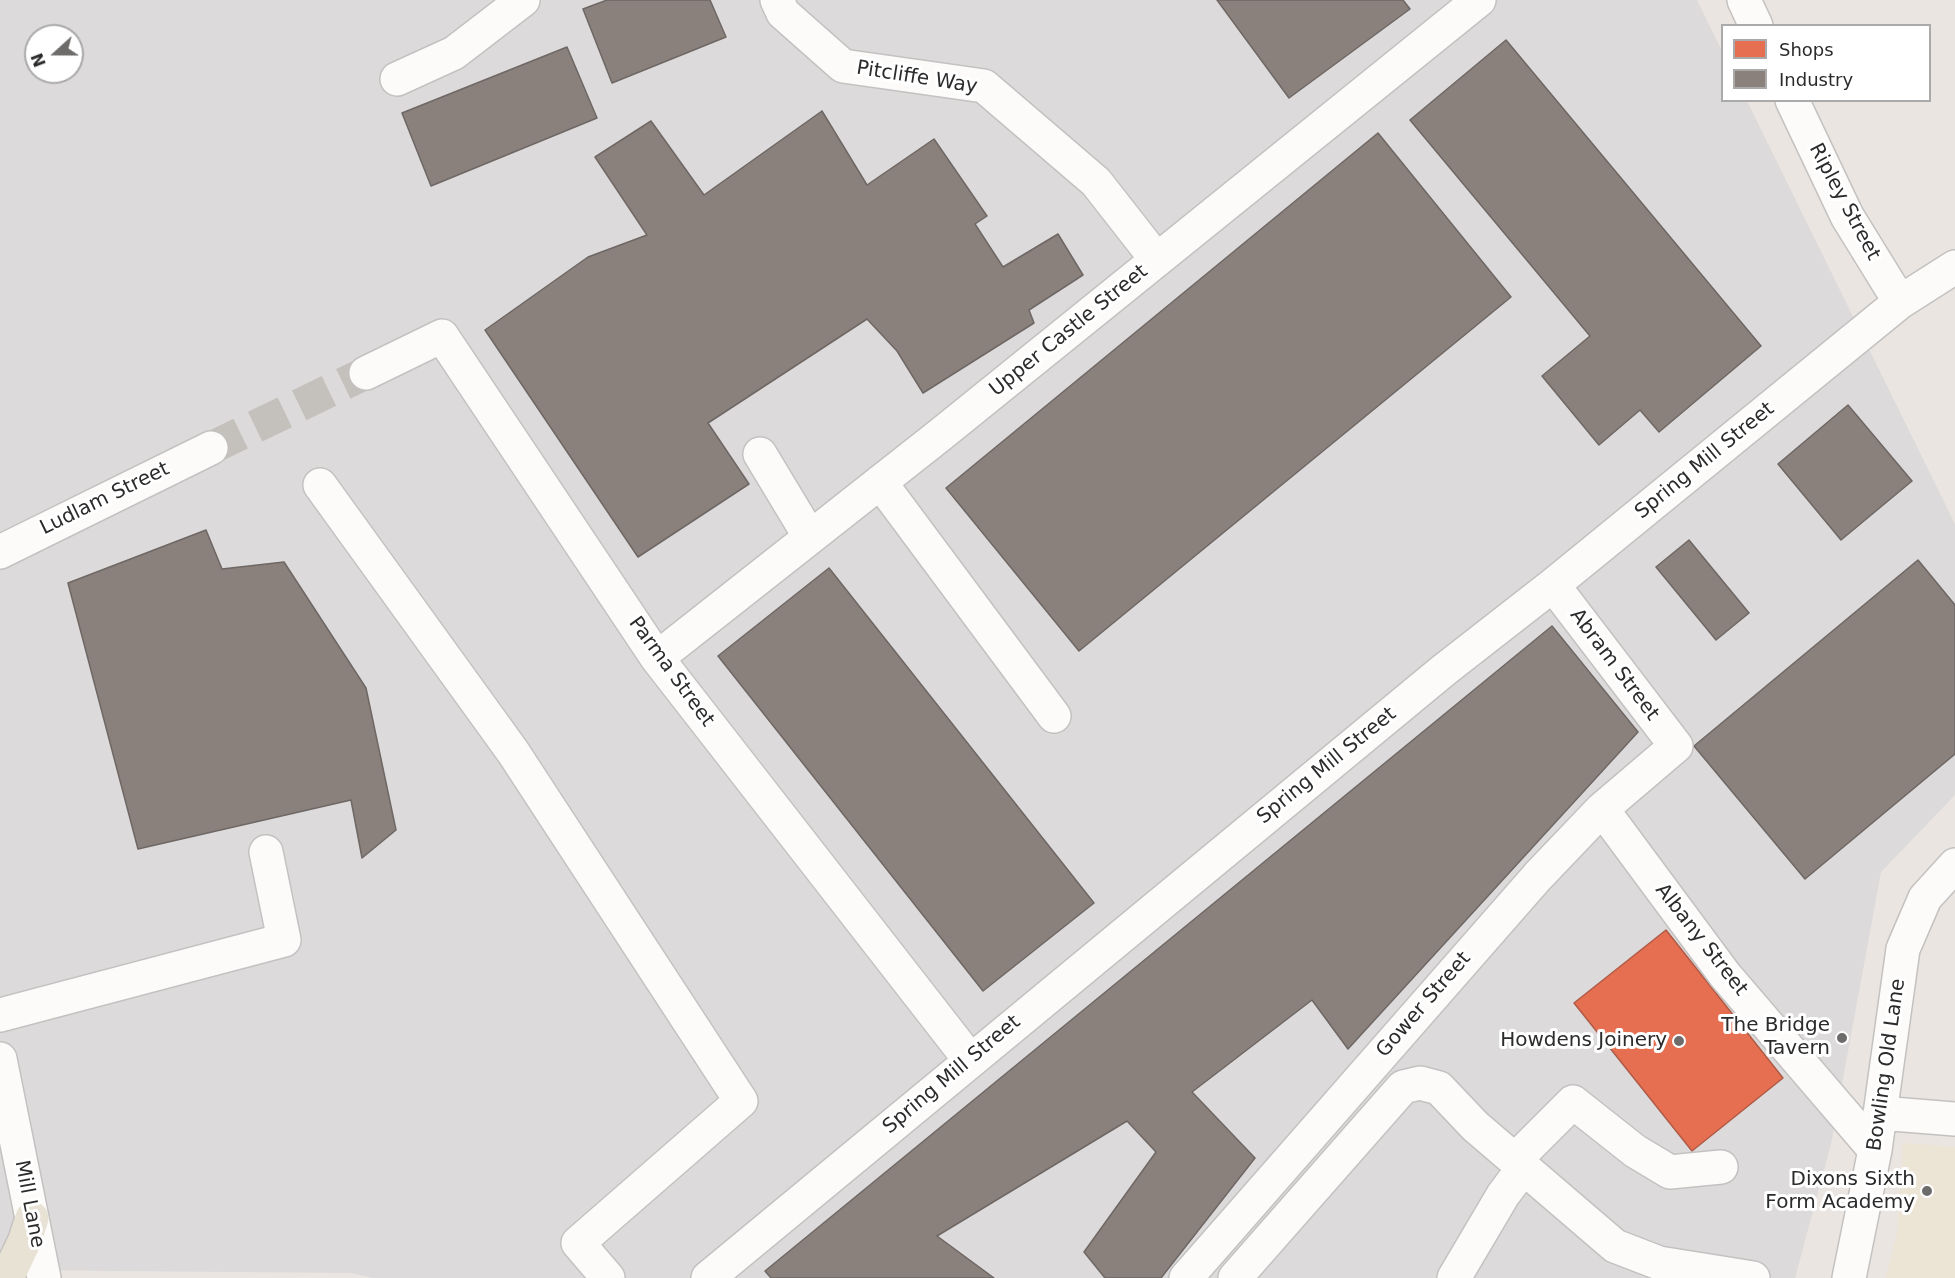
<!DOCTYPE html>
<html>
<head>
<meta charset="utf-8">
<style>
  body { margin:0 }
  #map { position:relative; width:1955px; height:1278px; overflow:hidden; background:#eae5e0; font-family:"DejaVu Sans",sans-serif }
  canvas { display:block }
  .legend { position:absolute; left:1721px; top:24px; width:210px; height:78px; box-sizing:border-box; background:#fff; border:2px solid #aaa; margin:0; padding:8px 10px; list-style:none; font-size:18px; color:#2b2b2b }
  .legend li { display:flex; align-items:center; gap:12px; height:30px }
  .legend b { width:30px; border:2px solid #aaa }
  .north { position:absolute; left:24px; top:24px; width:60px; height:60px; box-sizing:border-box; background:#fff; border:2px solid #aaa; border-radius:50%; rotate:249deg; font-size:16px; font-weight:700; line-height:24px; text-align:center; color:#2b2b2b }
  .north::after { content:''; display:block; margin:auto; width:21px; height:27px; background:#6e6c6a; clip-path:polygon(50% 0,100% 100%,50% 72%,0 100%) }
</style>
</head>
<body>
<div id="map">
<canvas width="1955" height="1278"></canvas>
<ul class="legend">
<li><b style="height:16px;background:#e76f51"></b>Shops</li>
<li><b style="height:16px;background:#8a817c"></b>Industry</li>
</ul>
<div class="north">N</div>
</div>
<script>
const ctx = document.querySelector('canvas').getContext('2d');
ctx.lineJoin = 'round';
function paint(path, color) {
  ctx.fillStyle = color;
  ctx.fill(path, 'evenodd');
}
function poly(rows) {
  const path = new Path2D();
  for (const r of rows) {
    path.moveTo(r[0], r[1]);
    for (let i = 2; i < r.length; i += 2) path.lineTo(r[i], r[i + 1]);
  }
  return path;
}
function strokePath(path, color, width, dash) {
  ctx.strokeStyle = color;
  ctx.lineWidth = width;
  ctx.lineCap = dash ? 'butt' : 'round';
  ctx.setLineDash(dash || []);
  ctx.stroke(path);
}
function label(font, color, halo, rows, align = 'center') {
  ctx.font = font + ' "DejaVu Sans",sans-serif';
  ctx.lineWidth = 6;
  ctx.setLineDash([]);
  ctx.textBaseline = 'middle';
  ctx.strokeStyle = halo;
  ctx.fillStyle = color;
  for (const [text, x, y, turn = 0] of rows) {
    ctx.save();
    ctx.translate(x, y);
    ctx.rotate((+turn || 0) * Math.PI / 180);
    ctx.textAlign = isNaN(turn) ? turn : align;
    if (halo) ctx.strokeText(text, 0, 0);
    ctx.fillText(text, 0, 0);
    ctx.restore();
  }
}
paint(poly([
  [0,0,1697,0,1722,51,1722,100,1747,101,1955,524,1955,795,1881,872,1831,1144,1795,1278,373,1278,350,1273,0,1270],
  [36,36,72,36,72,72,36,72]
]), '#dddadc');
paint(poly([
  [1903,1143,1955,1147,1955,1278,1886,1278,1897,1234]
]), '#ece4d5');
const shops = poly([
  [1666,930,1783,1078,1692,1151,1574,1003,1666,930]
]);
paint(shops, '#e76f51');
strokePath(shops, '#af5b46', 1.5);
const industry = poly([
  [607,0,710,0,726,37,612,83,583,9,607,0],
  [1217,0,1403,0,1410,9,1289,98,1217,0],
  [1506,40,1761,346,1659,432,1640,410,1599,445,1542,376,1590,336,1410,120,1506,40],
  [567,47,597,118,431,186,402,113,567,47],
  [822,111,867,185,934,139,987,216,975,224,1003,267,1058,234,1083,275,1029,310,1034,323,923,393,897,351,867,319,708,423,749,484,638,557,485,330,588,257,647,235,595,157,651,121,704,195,822,111],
  [1378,133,1511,297,1079,651,946,488,1378,133],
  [1848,405,1912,481,1841,540,1778,464,1848,405],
  [206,530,222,569,284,562,366,688,396,830,362,858,351,800,138,849,68,583,206,530],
  [1689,540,1749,613,1716,640,1656,567,1689,540],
  [1918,560,1955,605,1955,754,1805,879,1694,746,1918,560],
  [829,568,1094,903,983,991,718,656,829,568],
  [1552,626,1638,732,1348,1049,1312,1000,1192,1092,1255,1158,1161,1278,1105,1278,1084,1252,1156,1152,1127,1121,937,1236,994,1278,771,1278,765,1271,1552,626]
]);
paint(industry, '#8a817c');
strokePath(industry, '#6e6764', 1.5);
strokePath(poly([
  [211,448,366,373]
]), '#c4c0bc', 33, [33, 16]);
const minor = poly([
  [777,0,783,13,843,66,984,86,1096,182,1157,260],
  [1744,0,1756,26],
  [397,79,454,53,523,0],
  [1792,100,1847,216,1900,302],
  [366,373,442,336,657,658,970,1060],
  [760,454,810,537],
  [880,482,1054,716],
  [320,485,513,752,741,1101,578,1243,608,1278],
  [0,552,211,448],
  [657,658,940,435,1479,0],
  [1602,809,1725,975,1875,1150],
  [0,1015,284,940,266,852],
  [0,1059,44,1278],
  [1880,1113,1955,1119],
  [1515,1160,1573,1102,1635,1151,1670,1172,1721,1167],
  [708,1278,1444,670,1553,585,1900,302,1955,267],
  [1186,1278,1538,876,1602,809,1676,746,1553,585],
  [1235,1278,1403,1087,1420,1083,1439,1088,1475,1126,1615,1246,1659,1263,1753,1278],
  [1454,1278,1503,1195,1524,1167],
  [1849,1278,1875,1150,1903,949,1925,898,1955,865]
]);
const major = poly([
  [7,1278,25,1240,32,1218]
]);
strokePath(minor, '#c3c2c1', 36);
strokePath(major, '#c5c3c1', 36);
strokePath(minor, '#fcfbfa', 33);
strokePath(major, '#e7e2d4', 33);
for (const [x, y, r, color] of [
  [1842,1038,6,"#6e6c6a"],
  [1679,1041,6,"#6e6c6a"],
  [1927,1191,6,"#6e6c6a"]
]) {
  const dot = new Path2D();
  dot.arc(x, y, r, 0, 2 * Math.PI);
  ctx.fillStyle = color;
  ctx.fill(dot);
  strokePath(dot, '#fff', 2);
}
label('20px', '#2b2b2b', '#fff', [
  ["Pitcliffe Way",917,78,9],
  ["Ripley Street",1844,202,62],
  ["Upper Castle Street",1069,331,-39],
  ["Spring Mill Street",1705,461,-39],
  ["Ludlam Street",105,499,-26],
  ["Abram Street",1614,665,53],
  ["Parma Street",671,672,54],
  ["Spring Mill Street",1327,766,-39],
  ["Albany Street",1701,940,52],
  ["Gower Street",1424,1005,-49],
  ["Bowling Old Lane",1887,1065,-82],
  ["Spring Mill Street",952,1075,-40],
  ["Mill Lane",29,1204,79]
]);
label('20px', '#2b2b2b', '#fff', [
  ["The Bridge",1830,1026],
  ["Tavern",1830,1049],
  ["Howdens Joinery",1667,1041],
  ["Dixons Sixth",1915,1180],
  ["Form Academy",1915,1203]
], 'right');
</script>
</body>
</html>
